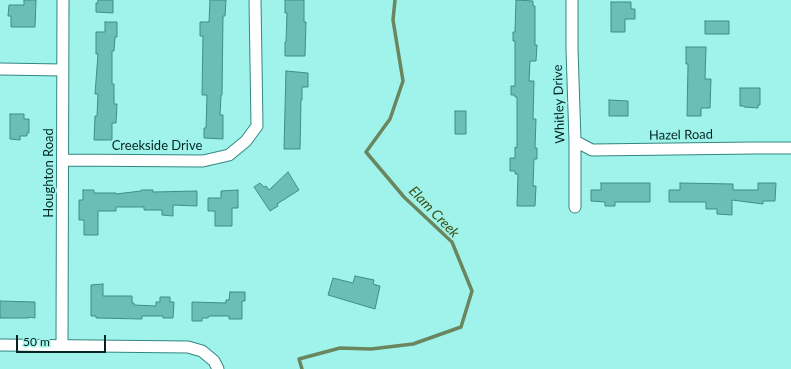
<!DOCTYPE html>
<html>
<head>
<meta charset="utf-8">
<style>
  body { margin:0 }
  #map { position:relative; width:791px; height:369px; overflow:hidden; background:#a0f3ea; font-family:Lato,sans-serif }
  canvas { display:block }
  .scale { position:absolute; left:16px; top:335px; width:90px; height:18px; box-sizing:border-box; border:2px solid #012522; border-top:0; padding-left:5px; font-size:12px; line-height:14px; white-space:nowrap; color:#012522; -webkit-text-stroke:3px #a0f3ea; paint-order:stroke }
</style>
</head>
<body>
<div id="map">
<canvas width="791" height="369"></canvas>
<div class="scale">50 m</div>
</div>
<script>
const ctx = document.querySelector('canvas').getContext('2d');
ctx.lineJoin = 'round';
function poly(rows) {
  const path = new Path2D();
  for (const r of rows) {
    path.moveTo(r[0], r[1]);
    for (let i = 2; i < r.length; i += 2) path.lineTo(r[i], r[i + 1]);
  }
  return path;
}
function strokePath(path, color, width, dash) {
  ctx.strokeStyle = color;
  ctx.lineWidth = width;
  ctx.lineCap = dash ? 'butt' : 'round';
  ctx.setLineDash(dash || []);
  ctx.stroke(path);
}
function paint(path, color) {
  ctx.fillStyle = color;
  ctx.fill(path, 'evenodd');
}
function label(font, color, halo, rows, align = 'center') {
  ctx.font = font + ' Lato,sans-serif';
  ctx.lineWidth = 4;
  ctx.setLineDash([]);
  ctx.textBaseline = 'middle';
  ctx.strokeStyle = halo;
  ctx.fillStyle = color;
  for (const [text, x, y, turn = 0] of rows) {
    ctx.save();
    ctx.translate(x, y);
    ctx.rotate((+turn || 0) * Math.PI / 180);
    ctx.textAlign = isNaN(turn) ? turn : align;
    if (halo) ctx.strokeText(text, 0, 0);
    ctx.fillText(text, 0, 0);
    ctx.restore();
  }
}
strokePath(poly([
  [302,369,299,359,340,348,371,349,413,344,461,327,472,291,452,242,404,197,366,152,390,119,403,81,393,20,395,0]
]), '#6a865e', 3.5);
const building = poly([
  [24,0,36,0,35,27,11,27,11,16,8,16,9,5,24,5,24,0],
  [98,0,113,0,113,13,96,12,96,3,98,3,98,0],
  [210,0,226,0,225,16,223,16,222,95,221,95,220,115,223,115,223,139,204,138,204,128,206,128,207,95,202,95,203,36,200,36,200,22,209,22,210,0],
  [285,0,304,0,304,22,306,22,305,56,285,56,285,42,286,42,287,13,285,13,285,0],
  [516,0,533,1,533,6,535,6,535,45,537,45,536,61,530,61,529,81,534,81,533,119,536,119,535,148,537,148,537,159,534,159,533,186,536,186,535,206,517,206,518,174,515,174,515,171,510,171,510,158,515,158,515,147,517,148,517,97,515,97,515,95,511,95,511,86,515,86,515,41,513,41,513,32,515,32,516,0],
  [611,2,631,2,631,9,635,9,635,19,625,19,625,32,611,32,611,2],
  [705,21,729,21,729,34,705,34,705,21],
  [105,22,117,22,117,37,115,37,114,51,112,51,112,84,114,84,114,104,117,104,116,123,112,123,112,140,94,140,95,116,97,116,98,94,95,94,98,54,96,54,96,32,105,32,105,22],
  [686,47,706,47,705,79,711,79,710,108,701,108,701,116,687,116,688,64,686,64,686,47],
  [286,71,308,73,308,87,302,87,302,100,301,100,300,149,284,149,286,71],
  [740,88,760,88,760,105,758,105,758,108,744,107,744,106,740,106,740,88],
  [609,100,628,101,628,116,609,116,609,100],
  [455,111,466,111,466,134,455,134,455,111],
  [10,114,24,114,24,119,29,119,29,133,27,133,27,136,20,136,20,140,10,139,10,114],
  [288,172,299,190,277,204,278,206,270,211,254,187,260,183,264,187,266,186,269,190,288,172],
  [601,183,650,183,650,202,615,202,615,206,605,206,605,202,591,201,591,190,601,190,601,183],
  [680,183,733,184,733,190,758,190,758,183,776,183,775,201,763,201,763,204,732,200,732,215,717,214,717,209,706,209,706,202,669,202,669,190,680,190,680,183],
  [83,190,94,190,94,193,116,193,116,194,141,191,141,190,153,190,153,192,197,191,197,206,173,205,173,216,162,215,162,210,144,210,144,207,116,207,116,211,98,211,98,235,84,235,84,220,79,220,79,200,83,200,83,190],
  [238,190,238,208,232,208,232,226,215,226,215,211,208,211,208,198,221,198,221,191,238,190],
  [355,276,374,280,373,284,380,286,375,309,328,295,333,278,353,283,355,276],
  [103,284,103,296,132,296,132,303,134,303,134,305,156,306,156,302,160,302,160,297,170,297,170,302,174,302,173,318,163,318,163,316,142,316,142,319,96,318,96,316,91,316,91,285,103,284],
  [230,292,245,292,245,301,242,301,242,319,229,319,229,316,209,316,208,318,202,318,202,321,192,321,192,302,226,303,226,300,229,300,230,292],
  [0,301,35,302,35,318,29,317,29,318,0,318,0,301]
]);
paint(building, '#6bbdb5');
strokePath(building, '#3b8f88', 1);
const minor = poly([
  [572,0,572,49,575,141,575,207],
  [0,69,63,70],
  [575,141,592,150,753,148,791,148],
  [63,160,203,161,229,155,246,141,257,126,255,0],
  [0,345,188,347,202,351,214,361,218,369],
  [62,346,63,0]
]);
strokePath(minor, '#328780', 13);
strokePath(minor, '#fff', 11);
label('13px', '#012522', '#a0f3ea', [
  ["Whitley Drive",559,104,-92],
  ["Hazel Road",681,135,-1],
  ["Creekside Drive",157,146],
  ["Houghton Road",49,173,-90]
]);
label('italic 14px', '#3b5014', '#a0f3ea', [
  ["Elam Creek",434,212,46]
]);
</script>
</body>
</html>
